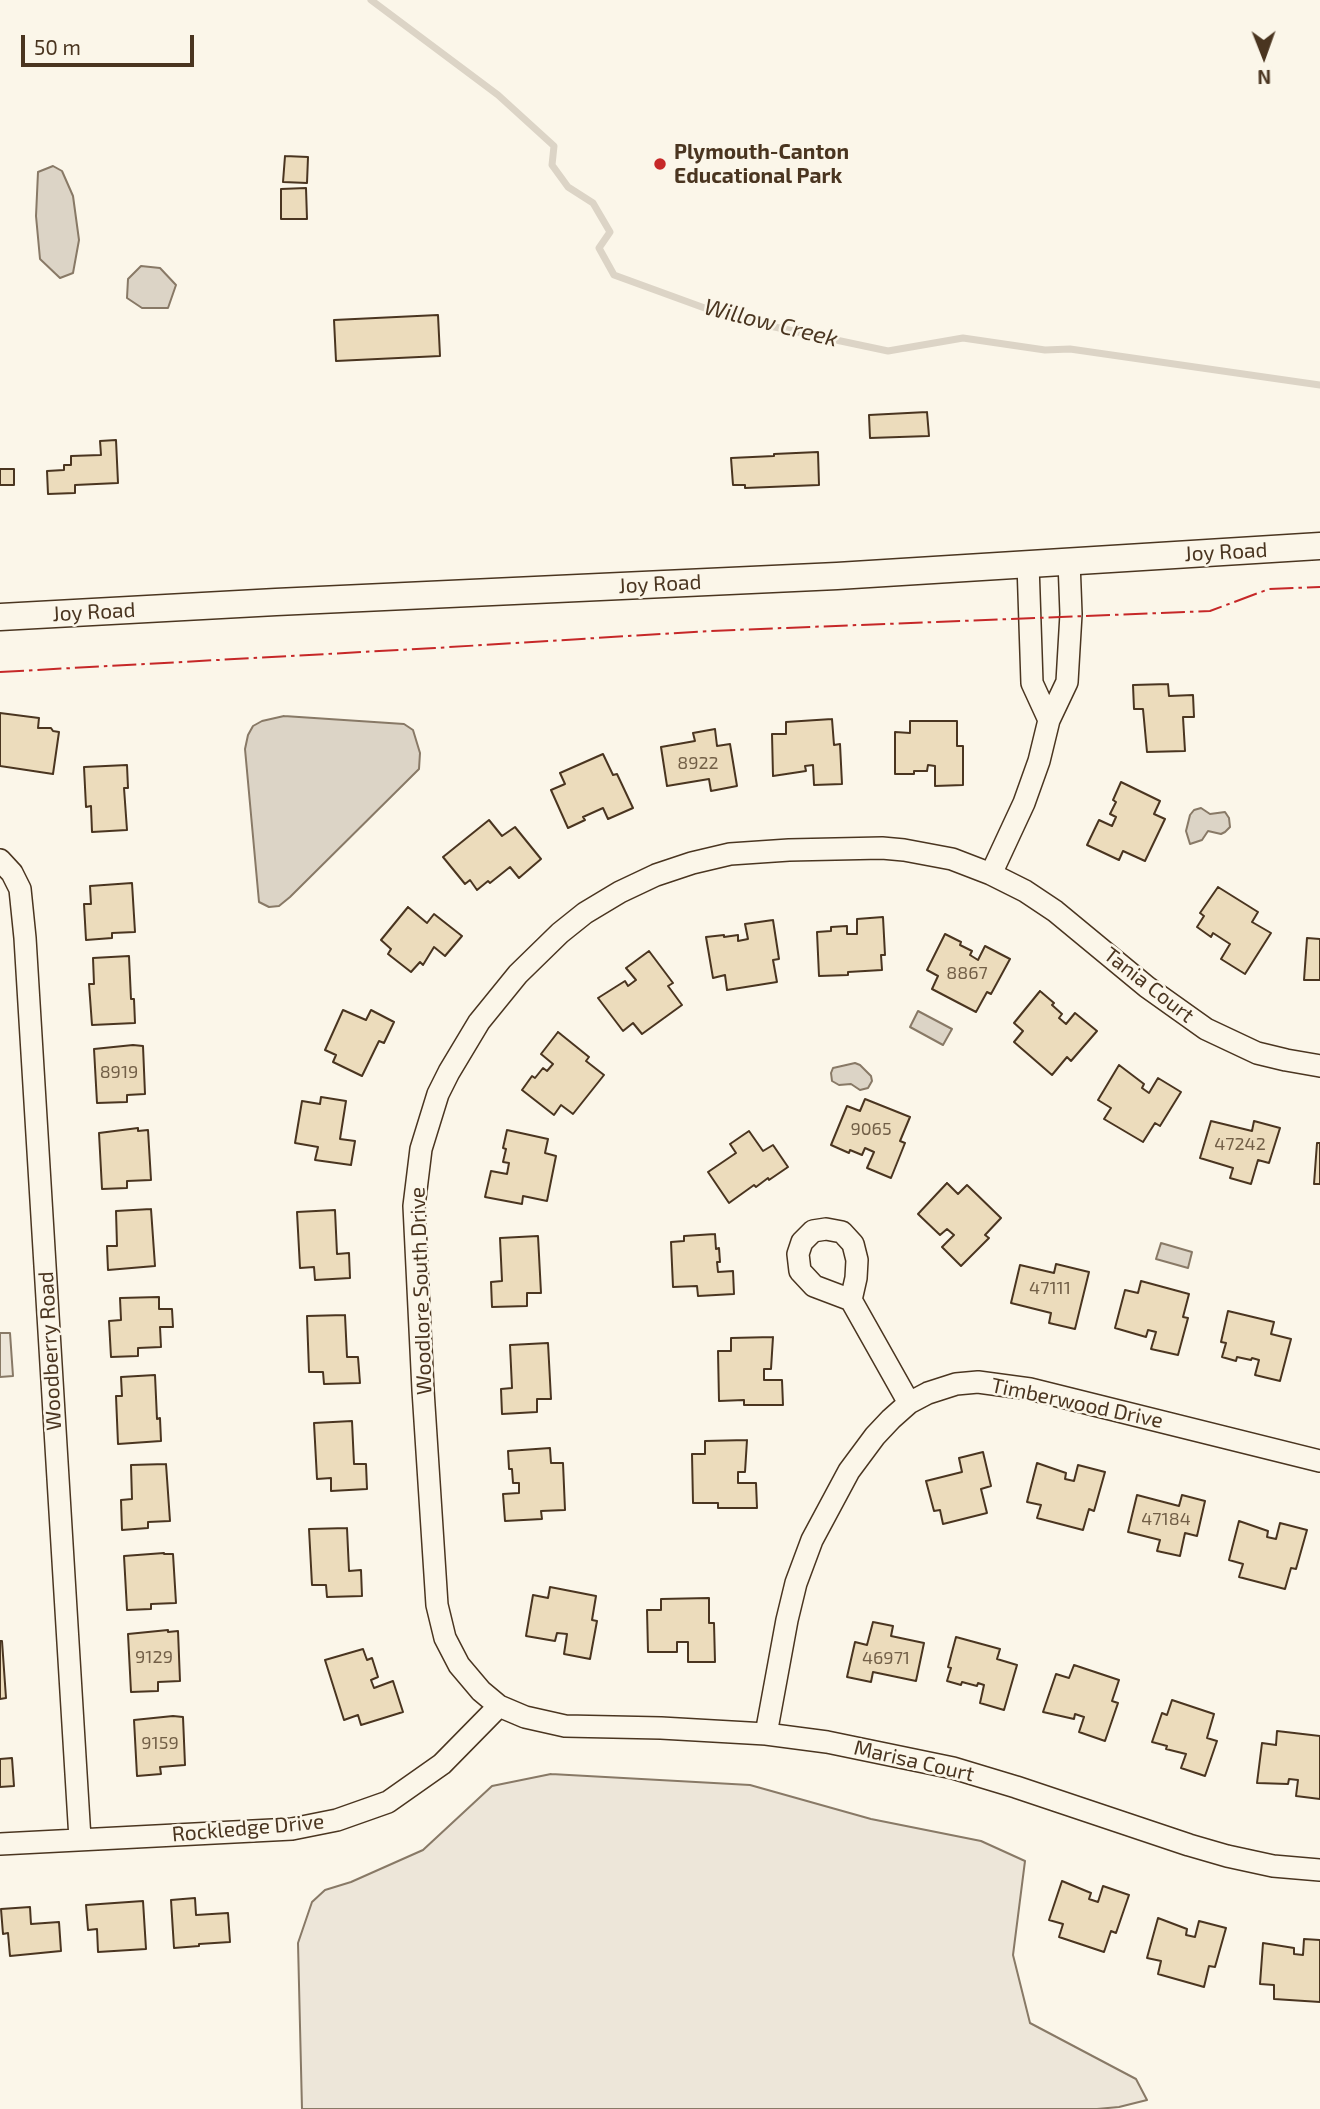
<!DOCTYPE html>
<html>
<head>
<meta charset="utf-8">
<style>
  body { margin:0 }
  #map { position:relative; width:1320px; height:2109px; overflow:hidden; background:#fbf6e9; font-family:"Exo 2",sans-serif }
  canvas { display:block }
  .north { position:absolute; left:1229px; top:21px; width:70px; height:70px; -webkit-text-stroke:5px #fbf6e9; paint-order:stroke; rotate:179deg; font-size:19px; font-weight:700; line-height:28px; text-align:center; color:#4a3520 }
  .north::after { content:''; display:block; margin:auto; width:24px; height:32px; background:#4a3520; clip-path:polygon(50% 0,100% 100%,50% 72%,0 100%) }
  .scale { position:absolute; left:21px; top:35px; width:173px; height:32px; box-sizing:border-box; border:4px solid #4a3520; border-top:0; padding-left:9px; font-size:21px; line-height:24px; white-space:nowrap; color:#4a3520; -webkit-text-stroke:5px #fbf6e9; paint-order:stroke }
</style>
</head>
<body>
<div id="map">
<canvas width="1320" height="2109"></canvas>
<div class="north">N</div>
<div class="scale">50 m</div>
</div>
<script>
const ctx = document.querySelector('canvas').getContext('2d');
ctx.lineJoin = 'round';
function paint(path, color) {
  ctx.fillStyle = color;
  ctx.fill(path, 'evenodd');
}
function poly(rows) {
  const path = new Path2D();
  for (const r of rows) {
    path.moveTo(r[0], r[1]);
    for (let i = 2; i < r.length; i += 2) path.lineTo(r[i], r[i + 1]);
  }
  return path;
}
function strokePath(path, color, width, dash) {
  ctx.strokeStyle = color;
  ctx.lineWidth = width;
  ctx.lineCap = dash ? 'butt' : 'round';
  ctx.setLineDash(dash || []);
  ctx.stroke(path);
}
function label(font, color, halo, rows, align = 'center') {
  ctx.font = font + ' "Exo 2",sans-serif';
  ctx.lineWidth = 5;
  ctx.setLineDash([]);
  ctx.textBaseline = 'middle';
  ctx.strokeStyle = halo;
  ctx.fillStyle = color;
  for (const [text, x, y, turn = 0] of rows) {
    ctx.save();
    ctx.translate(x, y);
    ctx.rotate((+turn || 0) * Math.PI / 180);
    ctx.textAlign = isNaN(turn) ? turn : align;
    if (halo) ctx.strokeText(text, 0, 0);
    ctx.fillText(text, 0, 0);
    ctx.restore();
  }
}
const green = poly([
  [0,1333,10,1333,13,1376,0,1377,0,1333],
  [551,1774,750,1785,871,1819,981,1841,1025,1861,1013,1955,1030,2023,1136,2079,1147,2100,1119,2107,1097,2109,302,2109,298,1943,312,1902,325,1890,351,1882,423,1850,492,1786,551,1774]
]);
paint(green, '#ede6d9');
strokePath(green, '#887966', 2);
const water = poly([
  [53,166,62,171,73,196,79,240,73,273,60,278,40,259,36,216,38,172,53,166],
  [141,266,160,268,176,285,168,308,142,308,127,298,128,279,141,266],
  [284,716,404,724,413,730,420,753,419,769,290,897,279,906,269,907,259,902,245,749,248,735,253,726,262,721,284,716],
  [1201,808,1210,814,1225,812,1229,818,1230,827,1225,832,1221,834,1208,831,1202,840,1190,844,1186,831,1190,815,1194,810,1201,808],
  [918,1011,952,1029,943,1045,910,1027,918,1011],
  [855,1063,860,1065,871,1076,872,1081,868,1088,860,1090,851,1084,839,1085,832,1081,831,1073,833,1068,855,1063],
  [1161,1243,1192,1252,1188,1268,1156,1259,1161,1243]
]);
paint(water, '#dcd4c6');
strokePath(water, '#887966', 2);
strokePath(poly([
  [371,0,498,95,554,146,552,165,568,187,593,203,610,232,599,248,614,275,732,318,888,351,963,338,1045,350,1070,349,1320,385]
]), '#dcd4c6', 7);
const building = poly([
  [285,156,308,157,307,183,283,182,285,156],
  [306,188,307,219,281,219,281,189,306,188],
  [438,315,440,356,336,361,334,320,438,315],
  [927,412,929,436,870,438,869,415,927,412],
  [116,440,118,483,75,485,75,493,48,494,47,471,64,470,64,465,71,465,71,456,101,455,100,441,116,440],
  [818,452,819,485,745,488,745,485,733,485,731,458,774,456,774,454,818,452],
  [0,469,14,469,14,485,0,485,0,469],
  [1168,684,1169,696,1193,695,1194,717,1183,717,1185,751,1147,752,1143,709,1134,709,1133,685,1168,684],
  [0,713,39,718,38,728,51,728,53,731,59,732,53,774,0,766,0,713],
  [832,719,834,745,840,744,842,784,814,785,813,765,805,766,806,771,773,776,772,734,786,734,786,722,832,719],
  [910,721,957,721,957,746,963,746,963,785,935,786,935,766,928,765,927,771,914,771,914,774,895,774,895,732,910,733,910,721],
  [715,729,717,746,730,744,737,786,711,791,709,779,667,786,661,747,695,741,693,733,715,729],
  [603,754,613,775,617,774,633,808,608,819,603,808,583,817,585,820,568,828,551,790,565,784,560,773,603,754],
  [127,765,128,788,124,788,127,830,92,832,91,806,86,807,84,767,127,765],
  [1121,782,1160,801,1154,814,1165,819,1145,861,1123,851,1119,860,1087,845,1099,820,1112,826,1116,817,1110,814,1116,802,1113,800,1121,782],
  [489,820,502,836,515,827,541,859,519,878,510,867,490,883,488,881,477,890,470,880,465,884,443,857,489,820],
  [132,883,135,932,112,933,112,938,86,940,84,904,91,904,90,886,132,883],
  [1218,887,1258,912,1252,922,1271,933,1245,974,1221,959,1230,944,1213,933,1211,937,1197,927,1204,916,1200,913,1218,887],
  [408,907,427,923,434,914,462,936,445,956,434,947,423,965,420,962,411,972,388,954,391,949,381,940,408,907],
  [883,917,885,955,881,955,882,970,848,972,848,975,819,976,817,932,831,931,831,927,847,926,847,934,857,934,857,919,883,917],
  [773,920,779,959,773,960,777,982,727,990,725,975,713,978,706,937,724,935,724,937,738,935,738,941,748,939,745,924,773,920],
  [945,934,961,942,960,945,972,951,970,955,978,960,985,946,1010,959,991,994,987,992,976,1012,932,989,938,976,927,970,945,934],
  [1307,938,1320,939,1320,980,1304,980,1307,938],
  [649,951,673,983,668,986,682,1005,642,1034,633,1023,623,1031,598,998,625,981,628,986,636,980,626,968,649,951],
  [129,956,131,999,134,999,135,1023,92,1025,89,984,94,984,93,958,129,956],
  [1040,991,1054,1003,1052,1005,1062,1014,1059,1018,1066,1024,1075,1013,1097,1031,1071,1061,1067,1057,1052,1075,1014,1042,1023,1031,1014,1023,1040,991],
  [343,1010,366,1020,371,1010,394,1022,384,1043,379,1041,362,1076,333,1062,336,1055,325,1050,343,1010],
  [558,1032,589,1057,586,1061,604,1075,573,1114,561,1105,554,1115,522,1090,532,1076,535,1078,543,1068,547,1071,553,1064,541,1054,558,1032],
  [133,1045,143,1046,145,1094,127,1095,127,1102,97,1103,94,1049,133,1045],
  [1119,1065,1144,1084,1142,1088,1149,1093,1158,1078,1181,1092,1160,1126,1155,1123,1143,1142,1104,1119,1111,1108,1098,1100,1119,1065],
  [321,1097,346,1101,340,1139,355,1141,351,1165,315,1160,318,1147,295,1143,302,1101,320,1104,321,1097],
  [865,1099,910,1117,900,1141,905,1143,891,1178,867,1168,874,1152,865,1148,862,1155,850,1150,849,1153,831,1145,847,1106,860,1111,865,1099],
  [1211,1121,1252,1131,1254,1121,1280,1128,1269,1163,1258,1160,1251,1184,1230,1178,1233,1168,1200,1158,1211,1121],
  [138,1128,138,1131,148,1130,151,1180,127,1181,127,1188,102,1189,99,1133,138,1128],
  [507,1130,548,1139,545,1153,556,1156,547,1201,523,1196,522,1204,485,1197,491,1171,507,1174,509,1163,503,1162,506,1149,503,1148,507,1130],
  [749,1131,763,1151,773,1145,788,1167,769,1180,768,1178,756,1187,754,1185,729,1203,708,1172,736,1153,730,1144,749,1131],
  [1317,1143,1320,1143,1320,1184,1314,1184,1317,1143],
  [947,1183,958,1194,967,1185,1001,1218,985,1235,989,1238,961,1266,942,1247,954,1235,947,1229,940,1235,918,1214,947,1183],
  [151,1209,155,1266,108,1270,107,1246,117,1246,116,1211,151,1209],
  [335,1210,337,1254,349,1253,350,1278,315,1280,314,1267,300,1268,297,1212,335,1210],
  [715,1234,716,1249,719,1248,720,1262,717,1262,718,1272,733,1271,734,1294,698,1296,697,1286,673,1287,671,1242,684,1241,684,1236,715,1234],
  [538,1236,541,1293,527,1293,527,1306,492,1307,491,1282,502,1281,500,1238,538,1236],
  [1056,1264,1089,1272,1075,1329,1049,1323,1051,1313,1011,1303,1020,1265,1054,1273,1056,1264],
  [1141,1281,1189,1294,1183,1317,1188,1318,1178,1355,1151,1349,1156,1332,1148,1330,1146,1337,1115,1328,1125,1290,1138,1293,1141,1281],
  [159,1297,159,1309,172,1309,173,1327,160,1327,161,1347,138,1348,138,1356,111,1357,109,1321,121,1320,120,1298,159,1297],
  [1228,1311,1274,1322,1271,1334,1291,1339,1280,1381,1255,1375,1259,1360,1252,1358,1251,1360,1237,1357,1236,1361,1222,1357,1226,1343,1221,1342,1228,1311],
  [345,1315,347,1357,358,1357,360,1383,324,1384,323,1372,309,1372,307,1316,345,1315],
  [773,1337,771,1369,764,1369,764,1380,782,1380,783,1405,744,1405,744,1400,719,1401,718,1351,731,1351,731,1338,773,1337],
  [548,1343,551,1399,537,1399,537,1412,502,1414,501,1389,512,1388,510,1345,548,1343],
  [155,1375,157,1419,160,1418,161,1441,118,1444,116,1396,122,1396,121,1377,155,1375],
  [352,1421,354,1464,366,1464,367,1489,331,1491,331,1478,317,1479,314,1423,352,1421],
  [747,1440,745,1472,738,1472,738,1483,756,1483,757,1508,718,1508,718,1503,693,1503,692,1454,705,1454,705,1441,747,1440],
  [550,1448,551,1463,563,1463,565,1510,541,1511,542,1519,505,1521,503,1494,519,1493,519,1483,513,1483,512,1469,509,1469,508,1451,550,1448],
  [983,1452,991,1486,981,1489,987,1513,943,1524,940,1510,934,1511,926,1481,962,1472,959,1458,983,1452],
  [1037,1463,1066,1473,1065,1479,1074,1481,1078,1465,1105,1472,1094,1511,1089,1509,1083,1530,1037,1518,1041,1505,1027,1502,1037,1463],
  [166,1464,170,1521,148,1522,148,1528,122,1530,121,1500,132,1499,131,1465,166,1464],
  [1137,1495,1179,1506,1182,1495,1205,1501,1197,1536,1185,1533,1180,1556,1157,1551,1160,1540,1128,1532,1137,1495],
  [1239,1521,1268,1531,1267,1537,1276,1539,1280,1523,1307,1530,1296,1569,1291,1568,1285,1589,1239,1577,1243,1564,1229,1560,1239,1521],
  [347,1528,349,1571,361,1570,362,1596,327,1597,326,1585,312,1585,309,1529,347,1528],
  [164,1553,164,1554,173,1554,176,1603,151,1604,151,1609,127,1610,124,1556,164,1553],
  [550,1587,596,1596,592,1620,597,1621,590,1659,564,1654,567,1634,557,1633,555,1641,526,1636,533,1595,548,1598,550,1587],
  [709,1598,709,1623,714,1623,715,1662,688,1662,688,1642,677,1642,677,1652,648,1652,647,1610,661,1610,661,1599,709,1598],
  [873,1622,893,1626,891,1636,924,1643,916,1681,873,1672,871,1682,847,1677,855,1642,867,1645,873,1622],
  [168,1630,168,1632,178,1631,180,1681,158,1682,158,1691,131,1692,128,1634,168,1630],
  [956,1637,1000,1649,997,1659,1017,1665,1004,1710,980,1703,984,1685,978,1683,977,1686,962,1682,961,1685,947,1681,951,1668,948,1667,956,1637],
  [0,1641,2,1641,6,1698,0,1699,0,1641],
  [363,1649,367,1660,372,1658,378,1677,371,1680,374,1688,393,1681,403,1712,361,1725,358,1715,344,1720,325,1660,363,1649],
  [1074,1665,1119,1680,1112,1701,1118,1703,1105,1741,1079,1732,1084,1717,1075,1714,1074,1719,1043,1712,1056,1674,1069,1678,1074,1665],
  [1172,1700,1214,1714,1207,1738,1217,1741,1205,1776,1181,1768,1186,1754,1166,1749,1167,1746,1152,1742,1162,1713,1167,1715,1172,1700],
  [173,1716,183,1717,185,1765,160,1767,161,1774,137,1776,134,1720,173,1716],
  [1277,1731,1320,1736,1320,1799,1296,1796,1298,1780,1289,1779,1288,1784,1257,1783,1262,1743,1276,1745,1277,1731],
  [12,1758,14,1786,0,1787,0,1759,12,1758],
  [1062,1881,1091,1893,1089,1899,1098,1902,1103,1886,1129,1895,1116,1933,1111,1931,1104,1952,1059,1937,1063,1924,1049,1920,1062,1881],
  [195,1898,196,1915,228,1913,230,1942,199,1944,199,1946,174,1948,171,1900,195,1898],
  [143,1901,146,1949,98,1952,97,1929,88,1930,86,1905,143,1901],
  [30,1907,31,1924,59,1922,61,1951,10,1956,8,1933,3,1934,1,1909,30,1907],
  [1158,1918,1187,1929,1186,1935,1195,1937,1199,1921,1226,1928,1215,1967,1209,1966,1204,1987,1158,1974,1161,1961,1147,1958,1158,1918],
  [1304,1939,1320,1940,1320,2002,1274,1999,1274,1985,1260,1984,1263,1943,1294,1948,1294,1954,1303,1955,1304,1939]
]);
paint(building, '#ecdcbc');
strokePath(building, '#4a3520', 2);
const minor = poly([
  [1028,564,1032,683,1049,720],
  [0,860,12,873,20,889,25,938,80,1839],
  [991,874,1024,803,1039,761,1049,720,1067,682,1071,614,1069,561],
  [1320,1066,1286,1060,1257,1053,1206,1029,1147,987,1055,911,1025,891,991,874,952,859,904,850,882,848,789,850,730,854,692,863,656,875,620,892,585,913,560,933,518,974,479,1022,449,1072,438,1094,421,1149,414,1206,423,1390,437,1605,445,1638,459,1665,481,1691,499,1706,525,1717,565,1726,661,1728,766,1734,827,1742,953,1768,1016,1787,1189,1845,1227,1856,1273,1866,1320,1870],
  [851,1300,856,1278,857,1260,853,1244,842,1232,826,1229,813,1231,802,1242,798,1254,800,1271,814,1286,851,1300,909,1403],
  [766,1734,787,1620,796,1583,812,1540,849,1471,875,1436,891,1419,909,1403,928,1393,956,1384,978,1382,1030,1389,1320,1461],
  [0,1844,292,1829,337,1820,388,1802,442,1764,499,1706]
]);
const tertiary = poly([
  [0,617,276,602,837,576,1320,546]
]);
strokePath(minor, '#4a3520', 24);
strokePath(tertiary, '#4a3520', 29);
strokePath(minor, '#fbf6e9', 21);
strokePath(tertiary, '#fbf6e9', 26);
strokePath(poly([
  [0,672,435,648,709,631,1210,611,1269,589,1320,587]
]), '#c62828', 2, [24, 5, 3.5, 5]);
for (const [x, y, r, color] of [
  [660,164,7,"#c62828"]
]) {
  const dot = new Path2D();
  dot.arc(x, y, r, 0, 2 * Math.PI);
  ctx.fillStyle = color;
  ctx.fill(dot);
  strokePath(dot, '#fbf6e9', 2.5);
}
label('18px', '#725f47', null, [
  ["8922",698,763],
  ["8867",967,973],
  ["8919",119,1072],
  ["9065",871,1129],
  ["47242",1240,1144],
  ["47111",1050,1288],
  ["47184",1166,1519],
  ["9129",154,1657],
  ["46971",886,1658],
  ["9159",160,1743]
]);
label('bold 21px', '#4a3520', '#fbf6e9', [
  ["Plymouth-Canton",674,152],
  ["Educational Park",674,176]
], 'left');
label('21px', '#4a3520', '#fbf6e9', [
  ["Joy Road",1226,552,-3],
  ["Joy Road",660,584,-3],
  ["Joy Road",94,612,-3],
  ["Tania Court",1149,985,38],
  ["Woodlore South Drive",421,1291,-92],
  ["Woodberry Road",50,1351,-93],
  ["Timberwood Drive",1077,1403,12],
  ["Marisa Court",914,1761,13],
  ["Rockledge Drive",248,1828,-5]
]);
label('italic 23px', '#4a3520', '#fbf6e9', [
  ["Willow Creek",771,323,14]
]);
</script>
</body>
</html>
